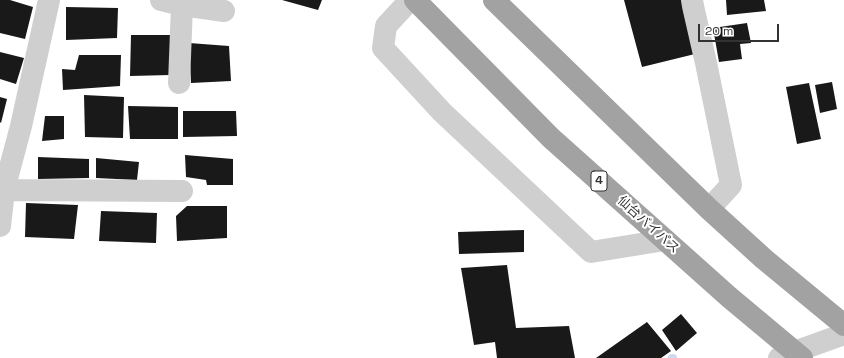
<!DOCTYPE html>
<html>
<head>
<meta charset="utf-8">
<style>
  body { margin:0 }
  #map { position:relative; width:844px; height:358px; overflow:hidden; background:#fff; font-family:"Space Grotesk",sans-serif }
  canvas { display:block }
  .scale { position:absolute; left:698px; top:24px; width:81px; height:18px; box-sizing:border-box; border:2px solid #323232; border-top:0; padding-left:5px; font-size:12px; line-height:14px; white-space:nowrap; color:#323232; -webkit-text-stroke:3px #fff; paint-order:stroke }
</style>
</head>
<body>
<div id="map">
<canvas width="844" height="358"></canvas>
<div class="scale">20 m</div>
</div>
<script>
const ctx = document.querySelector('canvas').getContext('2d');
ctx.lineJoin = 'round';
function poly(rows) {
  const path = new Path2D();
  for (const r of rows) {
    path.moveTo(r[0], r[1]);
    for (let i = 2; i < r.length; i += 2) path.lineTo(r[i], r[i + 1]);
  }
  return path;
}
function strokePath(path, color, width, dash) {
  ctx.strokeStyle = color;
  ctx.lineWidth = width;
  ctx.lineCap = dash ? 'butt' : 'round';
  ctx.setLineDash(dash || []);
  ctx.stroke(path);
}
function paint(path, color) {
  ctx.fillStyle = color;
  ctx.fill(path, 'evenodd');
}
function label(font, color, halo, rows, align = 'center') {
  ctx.font = font + ' "Space Grotesk","Noto Sans JP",sans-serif';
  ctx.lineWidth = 4;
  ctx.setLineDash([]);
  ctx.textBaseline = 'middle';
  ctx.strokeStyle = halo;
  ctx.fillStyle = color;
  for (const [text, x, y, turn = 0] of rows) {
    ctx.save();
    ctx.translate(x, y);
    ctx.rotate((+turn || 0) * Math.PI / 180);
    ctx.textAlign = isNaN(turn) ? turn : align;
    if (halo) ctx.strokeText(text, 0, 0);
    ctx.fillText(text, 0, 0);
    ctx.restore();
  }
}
strokePath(poly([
  [672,358,673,358]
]), '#ccdbf0', 8);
paint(poly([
  [0,0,10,0,33,7,25,39,0,33],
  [282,0,322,0,318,10],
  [624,0,684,0,699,53,642,67],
  [726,0,764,0,766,11,727,15],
  [66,7,118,8,117,38,66,40],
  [747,23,751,43,740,44,742,59,719,62,713,28],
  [131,35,173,35,170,75,130,76],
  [189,43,229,46,231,81,191,83],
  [0,52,24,58,16,84,0,79],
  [79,55,121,55,120,86,63,90,62,69,75,70],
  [832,82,837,109,820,113,815,85],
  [809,83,821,139,797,144,786,87],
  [84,95,124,97,123,138,85,137],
  [0,97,7,99,1,123,0,122],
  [128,106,178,107,178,139,130,139],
  [183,111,236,111,237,136,183,137],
  [45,116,64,116,64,139,42,141],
  [185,155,233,159,233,185,207,185,206,180,186,177],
  [38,157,89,159,89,178,38,179],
  [96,158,139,162,137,180,96,178],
  [26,203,78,205,74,239,25,237],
  [187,206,227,206,227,238,177,241,176,216],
  [101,211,157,213,156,243,99,241],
  [524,230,524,252,459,254,458,232],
  [507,265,516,328,569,326,575,358,497,358,495,342,474,345,461,268],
  [681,314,697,333,676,351,662,330],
  [647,322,671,351,661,358,596,358]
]), '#191919');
strokePath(poly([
  [161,0,182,5,224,11],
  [410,0,386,26,383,48,442,112,591,252,665,240],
  [692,0,693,6,706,63,731,185,709,209],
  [179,83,182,5],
  [4,190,182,191],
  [0,226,4,190,21,126,49,0]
]), '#cfcfcf', 22);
strokePath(poly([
  [779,358,794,352,844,334]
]), '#cfcfcf', 22);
strokePath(poly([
  [415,0,551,138,729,297,802,358],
  [494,0,709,209,764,259,844,325]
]), '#a2a2a2', 22);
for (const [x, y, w] of [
  [599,181,16]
]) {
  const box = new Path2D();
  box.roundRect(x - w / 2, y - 10, w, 20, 3);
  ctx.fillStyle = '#fff';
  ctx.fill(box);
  strokePath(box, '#323232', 1);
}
label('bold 12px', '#323232', null, [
  ["4",599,181]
]);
label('13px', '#323232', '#fff', [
  ["仙台バイパス",648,225,42]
]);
</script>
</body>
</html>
